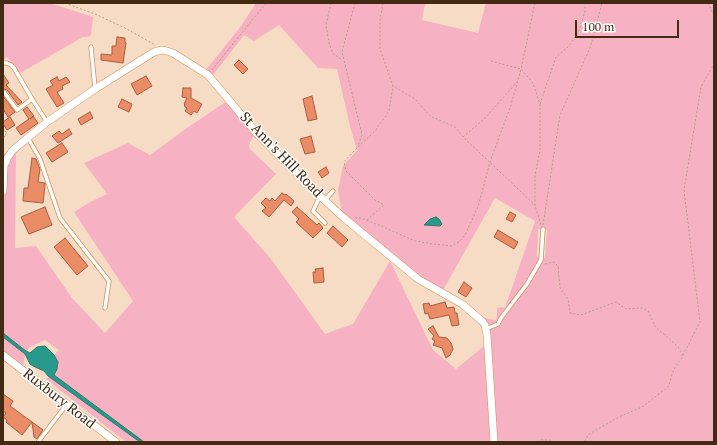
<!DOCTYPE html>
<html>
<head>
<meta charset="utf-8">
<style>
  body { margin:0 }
  #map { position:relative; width:717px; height:445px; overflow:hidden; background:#f6dbc5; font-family:"PT Serif",serif }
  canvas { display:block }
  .frame { position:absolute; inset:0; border:4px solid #432a12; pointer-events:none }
  .scale { position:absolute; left:575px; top:20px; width:104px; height:18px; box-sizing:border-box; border:2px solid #432a12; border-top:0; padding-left:5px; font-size:12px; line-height:14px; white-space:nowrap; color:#432a12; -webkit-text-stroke:3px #fff; paint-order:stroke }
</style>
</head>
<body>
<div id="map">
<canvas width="717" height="445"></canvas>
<div class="frame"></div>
<div class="scale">100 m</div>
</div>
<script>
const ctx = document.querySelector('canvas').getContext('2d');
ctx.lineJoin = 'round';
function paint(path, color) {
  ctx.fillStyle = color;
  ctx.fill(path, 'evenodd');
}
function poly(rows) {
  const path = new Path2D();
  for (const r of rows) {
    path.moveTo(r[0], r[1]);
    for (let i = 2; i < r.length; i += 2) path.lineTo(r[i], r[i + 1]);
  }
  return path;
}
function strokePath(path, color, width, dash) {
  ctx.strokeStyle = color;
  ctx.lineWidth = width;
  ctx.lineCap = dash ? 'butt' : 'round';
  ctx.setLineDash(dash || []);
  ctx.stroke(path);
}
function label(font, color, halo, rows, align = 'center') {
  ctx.font = font + ' "PT Serif",serif';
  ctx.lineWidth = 3;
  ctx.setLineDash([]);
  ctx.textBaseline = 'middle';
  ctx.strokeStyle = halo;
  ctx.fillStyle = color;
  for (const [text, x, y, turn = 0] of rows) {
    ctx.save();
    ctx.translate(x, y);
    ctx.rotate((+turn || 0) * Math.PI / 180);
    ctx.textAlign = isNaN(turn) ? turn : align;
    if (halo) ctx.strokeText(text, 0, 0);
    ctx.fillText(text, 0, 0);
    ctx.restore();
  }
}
paint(poly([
  [3,3,50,3,93,17,91,35,88,37,83,37,20,73,7,57,3,60],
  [256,3,425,3,422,20,478,33,486,3,714,3,714,442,126,442,46,379,53,375,58,362,54,355,59,350,45,340,30,347,27,351,3,333,3,155,23,139,27,144,16,153,15,248,36,246,72,298,105,333,133,301,74,212,90,202,107,194,84,163,128,143,150,155,184,130,227,101,254,136,250,142,249,146,250,149,276,174,234,217,271,259,325,334,353,324,390,261,433,350,456,369,484,346,483,318,496,320,497,316,497,308,500,307,505,308,535,221,495,198,443,290,420,277,342,213,338,190,343,166,357,150,350,126,337,69,318,68,279,25,254,41,244,35,213,75,206,70,241,26],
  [538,229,547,230,545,258,537,257],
  [3,337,25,355,23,366,3,350]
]), '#f6b2c3');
const water = poly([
  [436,217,439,219,442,224,440,226,424,225,430,219,436,217],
  [3,333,26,351,30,353,37,347,45,346,54,355,58,362,57,369,54,375,144,442,140,442,48,376,44,371,33,366,30,364,25,354,3,337,3,333]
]);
paint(water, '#289a8c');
strokePath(water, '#307867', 1);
const building = poly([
  [117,37,125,38,125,42,126,43,123,63,101,60,101,54,112,55,112,46,116,46,117,37],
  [239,60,248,69,243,74,234,65,239,60],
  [3,74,9,83,6,85,22,102,18,105,7,90,3,89,3,74],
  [146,76,152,86,137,95,131,84,146,76],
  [57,77,59,81,66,77,70,82,62,86,63,89,57,92,64,103,57,107,46,89,53,85,50,81,57,77],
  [183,88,191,88,191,98,202,104,197,113,194,111,191,115,185,111,187,108,184,106,185,105,184,104,187,98,182,97,183,88],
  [3,96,15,112,8,117,3,109,3,96],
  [312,96,317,119,308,121,303,99,312,96],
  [122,99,132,104,129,112,118,107,122,99],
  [27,107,34,116,30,119,33,116,38,123,21,135,16,128,29,119,23,110,27,107],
  [90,112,93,118,81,125,78,119,90,112],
  [10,117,15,125,7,130,3,124,3,122,10,117],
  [69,129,72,134,58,143,52,136,59,131,62,134,69,129],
  [311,136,315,152,305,154,300,139,311,136],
  [62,143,68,152,52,162,46,153,62,143],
  [32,158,36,159,40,169,38,182,45,183,45,185,43,203,23,201,24,188,28,188,32,158],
  [326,167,329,173,322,178,318,172,326,167],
  [282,193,285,195,286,194,294,201,291,206,284,200,269,217,262,211,266,208,261,203,266,198,270,201,272,198,275,201,282,193],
  [45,207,52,225,29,234,21,217,45,207],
  [297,207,317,225,319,223,323,228,313,238,296,222,299,219,292,212,297,207],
  [510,212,516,215,512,222,506,219,510,212],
  [333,226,348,240,342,247,327,233,333,226],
  [498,230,518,242,514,249,494,237,498,230],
  [65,238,88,266,77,275,54,247,65,238],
  [323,268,324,282,314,283,313,272,316,272,315,269,323,268],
  [464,282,472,288,466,297,458,292,464,282],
  [445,302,447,308,454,307,455,313,457,313,459,325,452,326,449,315,430,319,428,313,425,314,423,304,429,303,430,306,445,302],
  [433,326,439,337,447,338,451,343,453,349,450,355,446,358,442,348,433,345,435,341,432,339,434,336,428,329,433,326],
  [3,394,13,401,10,406,32,422,22,435,7,423,6,422,7,420,3,417,6,413,3,411,3,394],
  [32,422,43,430,37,439,34,437,32,422]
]);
paint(building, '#ea8d67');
strokePath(building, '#a75d3f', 1);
const service = poly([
  [91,47,95,88],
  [3,63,7,63,11,65,14,68,32,99,47,122],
  [4,92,17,110,32,99],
  [3,135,4,133],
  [28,138,40,159,60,218,109,281,105,308],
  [320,196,313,211,325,223],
  [325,200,333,191],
  [486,329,498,324,501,318,527,284,541,260,543,229],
  [38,442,67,404]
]);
const minor = poly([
  [3,191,4,166,8,157,13,150,47,122,95,89,154,52,162,50,167,51,173,53,208,75,259,136,320,196,344,218,418,279,462,304,482,321,485,325,487,335,494,442],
  [3,355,116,442]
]);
strokePath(service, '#cf9157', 5);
strokePath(minor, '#cf9157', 8);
strokePath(poly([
  [65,3,95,14,127,29,155,45],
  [331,3,326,25,329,43,333,54,343,60],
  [355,3,342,52,362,135,358,146],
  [383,3,380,20,380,49,393,86,415,99,430,116,455,127,463,137,535,205],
  [535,3,521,69,533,83,540,104,540,150,535,176,535,205,541,225],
  [708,3,714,15],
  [212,70,266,3],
  [540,104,556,57,569,46,578,33,585,12,585,3],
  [463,137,485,118,517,82],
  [355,218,361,218,381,226,415,241,433,244,452,246,460,241,465,235,478,207,490,162,511,105,521,69,491,61],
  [367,220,384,205,375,200,346,171,344,162,355,150,375,131,389,111,393,86],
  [543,225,560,115,590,48,602,3],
  [545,264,554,262,558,266,560,288,568,299,570,313,581,315,616,302,626,309,642,308,648,311,656,328,664,334,679,348,683,356,674,369,668,387,642,407,621,416,589,434,584,442],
  [683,355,700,322,684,190,701,87,714,64],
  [538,442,540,440,550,440,553,442]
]), '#b79d86', 1, [2, 2]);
strokePath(service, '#fff', 3.5);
strokePath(minor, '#fff', 7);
label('14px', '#432a12', '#fff', [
  ["St Ann's Hill Road",281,155,46],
  ["Ruxbury Road",59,399,38]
]);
</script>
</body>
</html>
